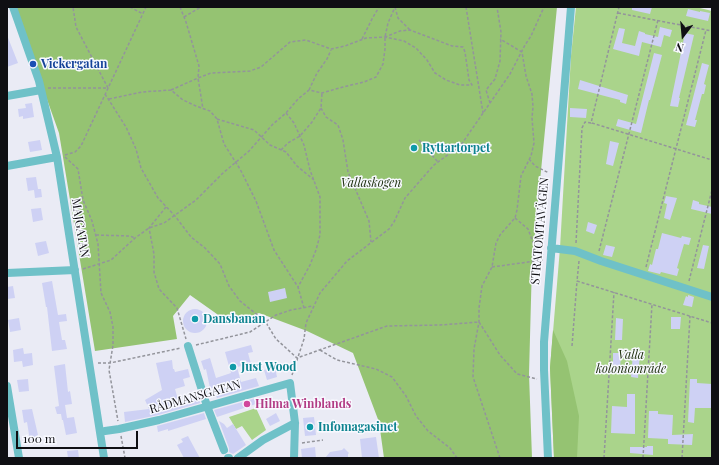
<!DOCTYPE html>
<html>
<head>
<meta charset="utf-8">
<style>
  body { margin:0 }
  #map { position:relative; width:719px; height:465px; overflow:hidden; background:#eaebf5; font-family:"Playfair Display",serif }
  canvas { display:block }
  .frame { position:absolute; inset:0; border:8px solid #0f0f13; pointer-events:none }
  .north { position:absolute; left:663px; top:16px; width:40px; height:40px; -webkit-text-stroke:3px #f8f9ff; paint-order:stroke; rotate:196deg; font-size:11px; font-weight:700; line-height:16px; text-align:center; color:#0f0f13 }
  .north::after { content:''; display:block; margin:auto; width:14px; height:18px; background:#0f0f13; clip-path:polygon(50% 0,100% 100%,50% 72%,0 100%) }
  .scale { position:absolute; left:16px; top:431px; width:122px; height:18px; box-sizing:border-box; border:2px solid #0f0f13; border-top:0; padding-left:5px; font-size:12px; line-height:14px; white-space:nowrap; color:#0f0f13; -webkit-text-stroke:3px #f8f9ff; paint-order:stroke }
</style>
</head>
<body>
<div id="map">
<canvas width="719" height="465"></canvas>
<div class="frame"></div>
<div class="north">N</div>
<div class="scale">100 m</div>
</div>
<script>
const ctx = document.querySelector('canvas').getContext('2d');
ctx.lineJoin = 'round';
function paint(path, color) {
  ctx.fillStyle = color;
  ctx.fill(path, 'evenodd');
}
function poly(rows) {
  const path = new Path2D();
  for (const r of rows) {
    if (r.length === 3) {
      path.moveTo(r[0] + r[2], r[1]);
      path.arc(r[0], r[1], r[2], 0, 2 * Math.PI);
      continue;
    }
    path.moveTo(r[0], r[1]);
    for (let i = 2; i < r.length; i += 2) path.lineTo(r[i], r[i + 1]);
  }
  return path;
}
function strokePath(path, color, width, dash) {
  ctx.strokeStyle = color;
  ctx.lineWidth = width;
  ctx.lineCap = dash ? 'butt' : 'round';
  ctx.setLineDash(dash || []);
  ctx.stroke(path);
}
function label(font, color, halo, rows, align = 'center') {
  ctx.font = font + ' "Playfair Display",serif';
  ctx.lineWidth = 3;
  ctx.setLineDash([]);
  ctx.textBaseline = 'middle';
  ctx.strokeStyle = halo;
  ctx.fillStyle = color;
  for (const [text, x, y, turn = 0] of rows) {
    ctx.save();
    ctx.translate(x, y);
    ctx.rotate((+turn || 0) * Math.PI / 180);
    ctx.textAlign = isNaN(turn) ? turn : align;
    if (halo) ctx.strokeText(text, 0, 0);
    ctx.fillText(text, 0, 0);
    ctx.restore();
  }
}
paint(poly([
  [576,7,696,7,712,11,712,458,554,458,550,368,560,248,571,56],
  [256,408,266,430,252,440,242,426,236,429,229,417]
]), '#aad48b');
paint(poly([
  [14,7,557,7,532,263,529,374,532,458,384,458,379,422,353,353,307,331,259,313,231,324,190,295,173,316,177,339,95,351,59,133],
  [553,330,567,361,579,416,577,458,554,458,550,368]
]), '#95c372');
paint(poly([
  [632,7,652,7,650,14,632,10],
  [688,9,700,12,700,11,710,13,708,21,686,16],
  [660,27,672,30,670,37,664,35,661,47,642,42,639,56,613,49,619,28,625,29,622,43,635,46,639,31,645,33,645,34,658,37],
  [685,33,694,35,679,98,680,98,678,107,670,106],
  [7,35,18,63,7,67],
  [654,53,662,55,650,100,649,100,641,133,616,126,618,119,636,124],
  [702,63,709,65,704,84,706,85,704,94,702,94,695,120,697,120,695,127,686,125],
  [580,80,628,95,626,104,620,102,620,100,578,89],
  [32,103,34,117,23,119,23,116,19,117,18,109,26,108,25,104],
  [570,108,587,109,586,118,570,117],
  [40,140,42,150,30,152,28,142],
  [610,141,619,143,613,166,606,164],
  [36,177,38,189,41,189,42,197,35,198,34,190,28,191,26,178],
  [666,196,677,198,670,220,664,218,667,204,664,203],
  [693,200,699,202,699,204,712,207,712,214,691,209],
  [41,208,43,220,33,222,31,209],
  [588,222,597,225,594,234,586,231],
  [662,233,681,238,682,236,691,238,689,245,684,244,677,268,679,269,677,276,661,272,660,274,648,271,650,264,652,265,656,249,658,249],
  [46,241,49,253,38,256,35,243],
  [606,245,615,247,612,257,603,255],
  [703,245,709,246,704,269,697,268],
  [52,281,58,315,66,314,67,321,59,322,62,340,65,340,67,349,52,351,47,307,46,307,42,283],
  [13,286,15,298,7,299,7,287],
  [285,288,287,298,270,302,268,292],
  [688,295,694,297,692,307,683,305,686,296,688,297],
  [195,321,12],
  [671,317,681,317,680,329,671,329],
  [19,318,21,330,10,332,8,320],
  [616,318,623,319,622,340,615,340],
  [251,345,253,352,248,353,251,364,237,367,241,382,256,378,259,386,217,398,213,388,210,388,206,369,204,370,201,361,210,358,216,378,231,373,225,352],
  [23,348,24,354,32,353,33,365,23,367,22,361,14,362,13,350],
  [613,353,621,353,620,370,613,370],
  [633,353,640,353,638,378,631,377],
  [172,360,173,369,174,369,175,372,188,369,190,377,183,379,185,386,175,389,179,403,195,397,196,399,199,398,200,403,158,415,125,422,124,412,149,409,145,400,162,390,156,363],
  [65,364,68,392,70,391,72,404,65,405,67,418,74,417,77,433,66,435,63,420,62,420,61,414,57,414,55,407,59,406,54,366],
  [275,367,277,377,267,380,264,370],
  [28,379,29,391,19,392,17,380],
  [690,379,697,379,697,383,712,384,712,408,695,408,694,423,688,422],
  [627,394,635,394,635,434,611,433,612,406,627,407],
  [260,397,262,402,217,417,214,410],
  [32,409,38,435,36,436,37,440,30,441,27,422,24,423,22,410],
  [649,411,658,411,658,414,673,415,672,435,693,434,692,445,668,444,668,439,648,438],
  [204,413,206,419,168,431,168,429,158,432,157,426],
  [276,413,280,421,270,426,266,419],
  [314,417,316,435,305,436,303,418],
  [219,421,224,424,227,428,233,424,246,445,233,454,229,452,229,448],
  [188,436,196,451,200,458,184,458,177,445,183,442,181,439],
  [376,437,379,458,362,458,360,439],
  [647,446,653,446,653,455,630,453,630,447,647,447],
  [315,447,316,458,302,458,301,449],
  [344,448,349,453,348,454,348,458,325,458,330,452,342,450],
  [78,450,79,458,68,458,67,451]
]), '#ced1f4');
strokePath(poly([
  [130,7,143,14],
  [180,7,186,22,199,66,198,78,203,109],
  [395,7,398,18,410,30],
  [466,7,483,113],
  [618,13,712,31],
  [184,17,201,7],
  [362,39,372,19,379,7],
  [48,88,108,88,76,27,73,7],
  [171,90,198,78,211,73,250,71,261,67,290,42,306,40,331,49,345,46,366,38,385,37,404,41,416,48,427,60,435,73,446,80,460,85,472,85,469,80,465,52,463,47,452,46,410,30,400,31,385,37],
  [309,90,317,73,327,59,331,50],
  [105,94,126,127,136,149,141,168,158,198,175,216,191,237,205,248,220,264,229,286,240,301,265,321,276,339,297,358,387,326,440,325,479,322],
  [109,99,142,92,171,90,183,100,196,106,210,111,217,119,224,144,240,169,256,201,274,250,298,287,304,308],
  [490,103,486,90,495,79,500,61,501,32,497,7],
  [321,108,326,117,338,125,343,140,348,172,369,221,371,242],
  [286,113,294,123,304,145,310,170,320,197,320,235,316,250,310,265,298,287],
  [217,119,254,130,270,145,286,152,297,166,314,180],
  [592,123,712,160],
  [419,140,438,162],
  [281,150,288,143,300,136,312,122,321,108,322,93],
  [65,155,75,152,81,146,146,7],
  [65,157,78,169,83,200,92,221,98,244,101,293,110,312,113,327,113,345,109,370,118,421],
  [529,159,535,166,549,173],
  [166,207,149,228,154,254,154,272,159,289,177,308,186,339],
  [515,218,528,229,534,245,539,253,543,255],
  [96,235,130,236,135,238],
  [576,243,582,128,585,122,591,123,619,7],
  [599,251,658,20],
  [579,261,577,281,712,323],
  [492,267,543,260],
  [646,267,706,30],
  [83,269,111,260,135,238,149,228,164,223,196,200,223,173,249,151,273,124,286,113,298,99,309,90,322,93,343,87,364,82,376,77,383,64,385,49,385,37,388,23,395,7],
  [689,281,712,190],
  [479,322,500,355,517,374,537,379],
  [196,345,250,332,276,315,291,310,313,306],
  [572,346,577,281],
  [320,350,337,360,376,369,392,377,406,396,416,416,428,431,450,448,457,458],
  [98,363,110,363,181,348],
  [292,375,304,339,306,323,320,293,347,261,389,229,394,222,405,198,434,165,461,145,510,74,525,45,531,36,544,7],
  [121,436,125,458],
  [302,443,323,440],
  [500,458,473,377,474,349,479,322,479,308,482,286,492,267,496,243,500,235,515,218,517,210,521,176,531,156,534,143,532,118,533,107,532,94,526,76,522,52,500,39],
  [604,458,614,292],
  [643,458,652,304],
  [682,458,690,316]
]), '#93949b', 1.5, [3, 2]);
strokePath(poly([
  [13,7,39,81,57,157,104,458],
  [7,96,41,90],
  [7,166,57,157],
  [551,248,575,251,601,261,712,297],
  [7,273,75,270],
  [188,346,207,406,224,450],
  [7,386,19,458],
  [105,431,119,429,159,420,290,383,295,423,294,458],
  [228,458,229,458],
  [238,458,263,440,295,423],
  [548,458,544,370,544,342,571,7]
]), '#6fc1c8', 8);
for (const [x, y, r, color] of [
  [33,64,4,"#1a4fb4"],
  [414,148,4,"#0f9aa8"],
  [195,319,4,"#0f9aa8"],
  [233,367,4,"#0f9aa8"],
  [247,404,4,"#d1479c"],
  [310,427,4,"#0f9aa8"]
]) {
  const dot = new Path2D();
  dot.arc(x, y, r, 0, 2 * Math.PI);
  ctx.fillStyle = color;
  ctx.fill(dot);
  strokePath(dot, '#f8f9ff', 1.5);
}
label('bold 12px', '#164399', '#f8f9ff', [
  ["Vickergatan",41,64]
], 'left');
label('bold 12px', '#0d838f', '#f8f9ff', [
  ["Ryttartorpet",422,148],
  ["Dansbanan",203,319],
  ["Just Wood",241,367],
  ["Infomagasinet",318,427]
], 'left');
label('italic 12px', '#213312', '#f8f9ff', [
  ["Vallaskogen",371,183],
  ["Valla",631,355],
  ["koloniområde",631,369]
]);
label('12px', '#0f0f13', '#f8f9ff', [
  ["MAJGATAN",80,228,81],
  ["STRATOMTAVÄGEN",540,231,-85],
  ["RÅDMANSGATAN",195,397,-16]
]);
label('bold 12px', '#b23c85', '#f8f9ff', [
  ["Hilma Winblands",255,404]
], 'left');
</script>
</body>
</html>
